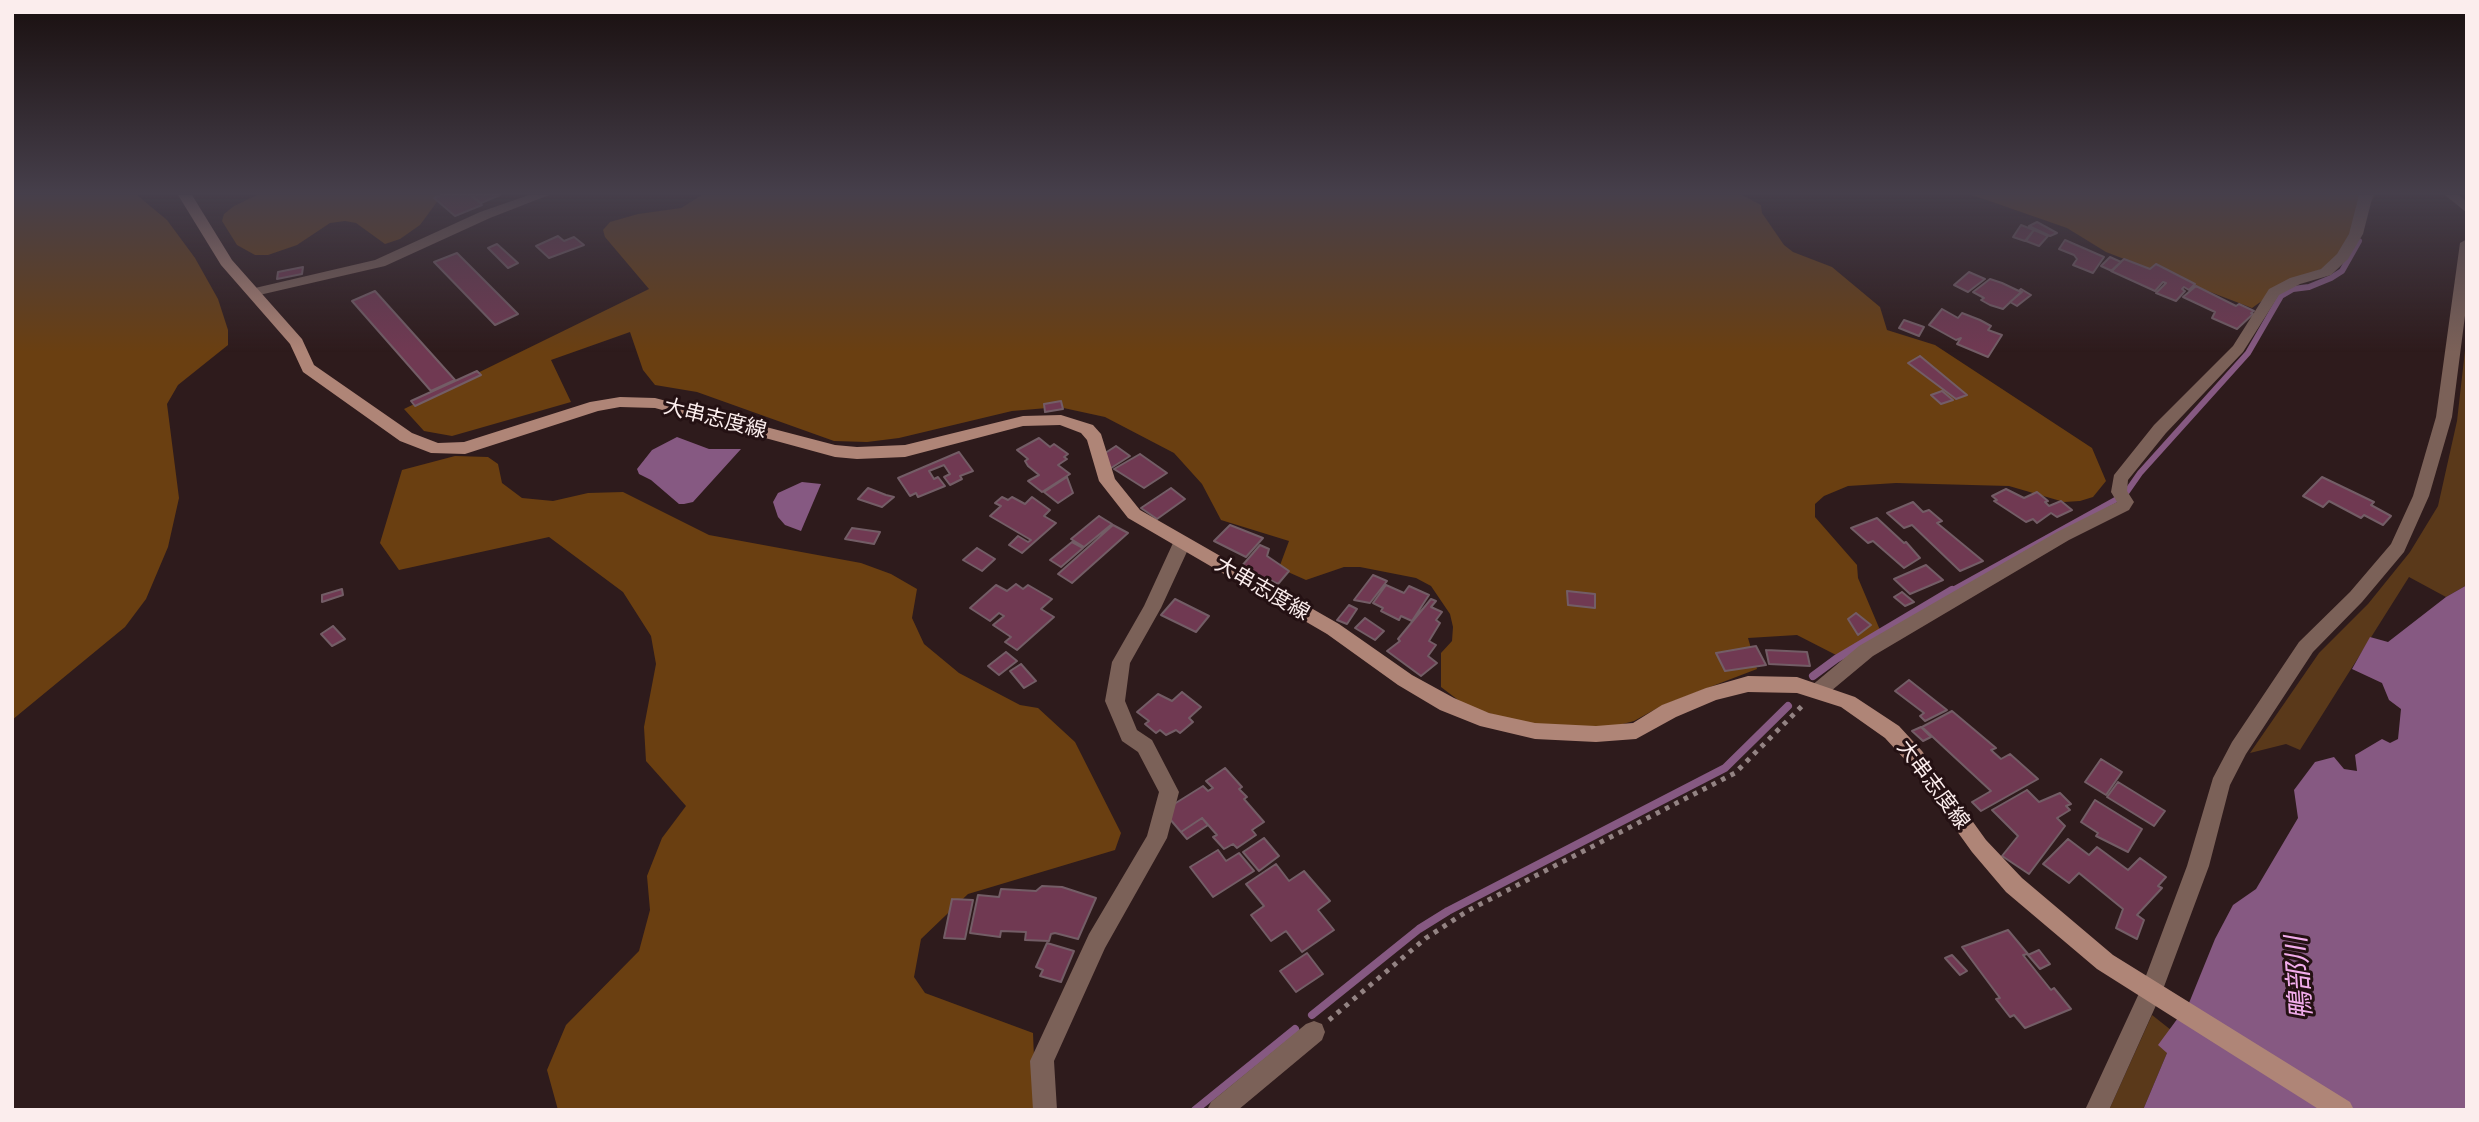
<!DOCTYPE html>
<html>
<head>
<meta charset="utf-8">
<style>
  body { margin:0 }
  #map { position:relative; width:2479px; height:1122px; overflow:hidden; background:#2e1b1c; font-family:"IBM Plex Sans",sans-serif }
  canvas { display:block }
  .frame { position:absolute; inset:0; border:14px solid #fbeded; pointer-events:none }
</style>
</head>
<body>
<div id="map">
<canvas width="2479" height="1122"></canvas>
<div class="frame"></div>
</div>
<script>
const ctx = document.querySelector('canvas').getContext('2d');
ctx.lineJoin = 'round';
function paint(path, color) {
  ctx.fillStyle = color;
  ctx.fill(path, 'evenodd');
}
function poly(rows) {
  const path = new Path2D();
  for (const r of rows) {
    path.moveTo(r[0], r[1]);
    for (let i = 2; i < r.length; i += 2) path.lineTo(r[i], r[i + 1]);
  }
  return path;
}
function strokePath(path, color, width, dash) {
  ctx.strokeStyle = color;
  ctx.lineWidth = width;
  ctx.lineCap = dash ? 'butt' : 'round';
  ctx.setLineDash(dash || []);
  ctx.stroke(path);
}
function label(font, color, halo, rows, align = 'center') {
  ctx.font = font + ' "IBM Plex Sans","Noto Sans JP",sans-serif';
  ctx.lineWidth = 6;
  ctx.setLineDash([]);
  ctx.textBaseline = 'middle';
  ctx.strokeStyle = halo;
  ctx.fillStyle = color;
  for (const [text, x, y, turn = 0] of rows) {
    ctx.save();
    ctx.translate(x, y);
    ctx.rotate((+turn || 0) * Math.PI / 180);
    ctx.textAlign = isNaN(turn) ? turn : align;
    if (halo) ctx.strokeText(text, 0, 0);
    ctx.fillText(text, 0, 0);
    ctx.restore();
  }
}
paint(poly([
  [2467,333,2467,585,2446,597,2409,577,2300,750,2286,744,2250,753,2319,653,2368,604,2410,552,2438,506,2457,421],
  [2152,1015,2171,1030,2167,1053,2143,1110,2109,1110]
]), '#5a391a');
paint(poly([
  [12,195,137,195,167,220,195,258,218,299,228,330,228,345,178,385,167,404,179,498,168,547,146,599,125,627,12,720],
  [257,195,442,195,420,225,400,239,385,244,356,223,345,221,330,223,297,245,268,255,255,255,237,245,222,221,224,214,234,206],
  [702,195,1742,195,1761,205,1762,213,1784,245,1793,252,1832,267,1880,307,1887,330,1935,345,2092,448,2106,481,2093,497,2080,501,2064,502,2009,486,1896,483,1848,486,1824,496,1815,504,1815,517,1857,565,1858,578,1880,630,1838,656,1797,635,1748,638,1757,669,1663,705,1634,721,1600,730,1540,729,1466,706,1441,687,1441,653,1452,641,1453,627,1450,614,1431,586,1416,578,1360,567,1344,567,1306,580,1279,568,1289,541,1221,520,1202,484,1174,453,1105,417,1059,407,1012,411,899,438,867,442,834,441,697,392,655,385,643,370,630,332,551,360,571,402,452,436,424,431,404,409,649,289,605,237,603,230,610,222,638,214,681,208],
  [1972,195,2375,195,2336,264,2291,280,2252,308,2106,252,2067,228],
  [455,456,488,457,498,464,502,483,522,498,553,501,588,493,623,492,709,535,861,563,891,574,917,589,912,618,924,644,959,673,1020,705,1038,708,1075,742,1121,833,1115,850,968,894,921,939,914,977,925,993,1033,1033,1036,1110,558,1110,547,1070,566,1025,639,951,650,910,647,876,662,838,686,806,646,761,644,727,656,664,651,636,623,592,549,537,399,570,380,543,402,470]
]), '#6a3f11');
paint(poly([
  [677,437,709,449,741,449,693,502,684,504,679,504,651,480,639,474,637,469,652,450],
  [802,482,821,484,801,531,785,525,778,517,773,502,778,493],
  [2467,585,2467,1110,2143,1110,2167,1053,2158,1045,2189,1003,2215,939,2233,905,2256,889,2298,818,2294,790,2315,762,2334,757,2344,769,2357,771,2355,755,2382,739,2390,743,2398,739,2401,709,2389,700,2382,683,2352,669,2370,637,2388,642,2446,597]
]), '#865982');
strokePath(poly([
  [2126,493,2140,473,2248,353,2281,296,2293,289,2309,287,2331,278,2342,271,2359,241],
  [1949,592,2117,499]
]), '#865982', 6);
strokePath(poly([
  [1813,676,1836,659,1952,590],
  [1312,1015,1419,929,1448,911,1725,768,1788,706],
  [1195,1110,1295,1029]
]), '#865982', 8);
const building = poly([
  [441,195,471,195,482,205,455,216,434,198,441,195],
  [471,195,500,195,481,203,471,195],
  [2037,222,2057,233,2050,236,2029,226,2037,222],
  [2021,225,2034,230,2025,241,2013,237,2021,225],
  [2034,230,2048,236,2039,246,2026,241,2034,230],
  [558,236,564,241,574,237,584,245,549,258,536,246,558,236],
  [2065,240,2104,257,2093,273,2073,265,2077,259,2074,255,2059,249,2065,240],
  [497,244,518,263,508,268,488,248,497,244],
  [457,253,518,314,495,325,434,262,457,253],
  [2110,257,2121,262,2112,271,2101,266,2110,257],
  [2124,259,2150,269,2156,264,2195,284,2189,290,2184,287,2182,289,2185,291,2176,301,2156,293,2166,283,2163,282,2155,291,2111,271,2124,259],
  [303,267,302,274,277,279,278,272,303,267],
  [1969,272,1985,279,1968,292,1954,285,1969,272],
  [1990,279,2002,283,2021,292,2003,309,1990,305,1981,300,1984,298,1973,292,1990,279],
  [2196,286,2236,306,2239,304,2254,311,2251,313,2253,314,2237,329,2212,318,2215,312,2183,297,2196,286],
  [2021,289,2031,295,2017,306,2010,302,2022,292,2019,291,2021,289],
  [375,291,455,380,431,391,352,301,375,291],
  [1942,309,1958,318,1962,313,1980,320,1991,326,1988,330,2002,335,1988,357,1957,344,1961,338,1956,340,1929,325,1942,309],
  [1904,320,1924,327,1919,336,1899,328,1904,320],
  [1920,356,1967,395,1956,399,1908,363,1920,356],
  [477,371,481,375,415,406,411,401,477,371],
  [1942,391,1953,400,1941,404,1931,395,1942,391],
  [1061,401,1063,409,1045,412,1044,404,1061,401],
  [1039,438,1050,447,1054,444,1068,454,1064,457,1067,459,1058,465,1070,474,1042,492,1028,481,1039,475,1028,466,1025,461,1028,459,1017,450,1039,438],
  [1116,446,1130,456,1108,470,1099,457,1116,446],
  [959,452,973,471,960,476,962,479,950,485,944,477,950,474,944,465,929,471,934,479,938,477,945,486,918,497,916,493,910,496,898,478,959,452],
  [1140,454,1167,473,1144,488,1114,469,1140,454],
  [1067,477,1073,493,1058,503,1044,492,1067,477],
  [2322,477,2374,502,2371,505,2391,516,2383,525,2364,515,2361,518,2329,501,2323,507,2303,496,2322,477],
  [868,488,886,495,894,497,882,507,858,499,868,488],
  [1171,488,1185,499,1157,519,1141,508,1171,488],
  [2006,489,2024,498,2037,492,2048,501,2045,502,2049,506,2061,501,2072,510,2057,517,2051,513,2037,523,2033,519,2026,522,1994,501,1997,500,1992,496,2006,489],
  [1002,497,1008,500,1012,497,1025,504,1032,497,1050,510,1044,516,1056,523,1022,553,1009,545,1018,536,1028,542,1031,540,990,516,1001,506,995,503,1002,497],
  [1913,502,1923,512,1929,510,1942,521,1937,523,1983,561,1960,571,1912,525,1904,528,1887,513,1913,502],
  [1099,516,1112,524,1084,547,1071,539,1099,516],
  [1877,518,1904,543,1906,542,1920,558,1904,568,1873,541,1868,543,1851,528,1877,518],
  [1113,525,1128,533,1072,583,1058,574,1113,525],
  [1230,525,1263,538,1246,557,1214,541,1230,525],
  [852,528,880,532,874,544,845,539,852,528],
  [1072,542,1083,548,1061,567,1050,560,1072,542],
  [1260,545,1269,549,1267,556,1289,571,1278,584,1266,578,1264,581,1241,567,1260,545],
  [977,548,995,559,982,571,963,560,977,548],
  [1926,565,1943,580,1910,594,1894,579,1926,565],
  [1373,575,1387,581,1370,603,1354,600,1373,575],
  [1016,584,1023,589,1028,585,1052,599,1041,609,1054,617,1017,650,1005,642,1011,637,993,625,1004,616,999,613,990,621,970,608,996,585,1007,591,1016,584],
  [1386,585,1404,593,1409,586,1429,595,1412,621,1401,616,1399,620,1381,611,1383,608,1373,603,1386,585],
  [342,589,343,595,322,602,322,595,342,589],
  [1567,591,1595,594,1595,608,1568,605,1567,591],
  [1902,592,1914,602,1905,606,1894,597,1902,592],
  [1175,599,1209,616,1196,632,1161,615,1175,599],
  [1431,599,1436,601,1431,607,1442,612,1436,620,1440,623,1429,641,1436,645,1428,656,1437,663,1421,676,1387,651,1400,641,1398,639,1431,599],
  [1349,605,1357,609,1347,624,1337,620,1349,605],
  [1856,613,1871,625,1858,635,1848,619,1856,613],
  [1365,618,1384,631,1375,640,1355,628,1365,618],
  [333,626,345,639,332,646,321,634,333,626],
  [1756,646,1766,665,1725,671,1716,653,1756,646],
  [1766,650,1807,652,1810,666,1769,664,1766,650],
  [1006,652,1017,661,999,675,988,666,1006,652],
  [1021,664,1036,681,1024,688,1010,671,1021,664],
  [1909,680,1947,710,1925,721,1920,716,1924,713,1895,691,1909,680],
  [1182,692,1201,707,1189,718,1193,722,1180,733,1176,730,1166,735,1160,730,1156,733,1145,724,1149,721,1137,712,1158,694,1172,701,1182,692],
  [1952,711,1996,748,1991,750,2001,759,2010,754,2038,779,1981,811,1972,802,1991,791,1922,727,1952,711],
  [1921,727,1931,737,1923,741,1912,731,1921,727],
  [2101,759,2122,772,2106,795,2085,782,2101,759],
  [1225,768,1242,787,1239,789,1247,797,1244,799,1264,822,1252,830,1256,835,1237,848,1233,844,1224,849,1213,837,1217,835,1202,818,1181,832,1163,811,1203,786,1208,791,1213,788,1206,781,1225,768],
  [2118,782,2165,811,2154,826,2107,797,2118,782],
  [2027,790,2039,802,2060,793,2071,804,2066,806,2070,810,2057,818,2065,826,2029,874,2002,856,2018,836,1992,810,2027,790],
  [2095,800,2142,829,2128,852,2096,836,2098,833,2081,822,2095,800],
  [1202,818,1208,825,1187,839,1181,832,1202,818],
  [1264,838,1279,856,1259,871,1243,852,1264,838],
  [2068,839,2089,855,2097,847,2128,870,2140,858,2166,877,2158,886,2162,888,2137,915,2144,920,2137,939,2116,928,2123,909,2079,873,2069,883,2043,864,2068,839],
  [1218,850,1226,861,1239,853,1254,871,1213,897,1190,867,1218,850],
  [1276,864,1289,881,1304,871,1330,901,1318,910,1334,930,1302,952,1286,931,1271,941,1251,915,1264,906,1246,884,1276,864],
  [1042,886,1062,887,1096,898,1078,939,1055,933,1051,934,1049,941,1025,940,1026,932,1001,931,1000,937,970,933,978,895,999,897,1001,889,1036,891,1042,886],
  [952,899,973,900,965,939,944,938,952,899],
  [2008,930,2028,954,2023,955,2051,990,2054,988,2071,1009,2025,1028,2014,1015,2010,1017,1996,999,2000,998,1962,947,2008,930],
  [1047,943,1074,951,1061,982,1040,976,1043,970,1036,967,1047,943],
  [2039,950,2050,964,2040,969,2028,955,2039,950],
  [1307,953,1323,974,1296,992,1280,971,1307,953],
  [1952,955,1967,971,1960,975,1945,958,1952,955]
]);
paint(building, '#703952');
strokePath(building, '#735d66', 2);
strokePath(poly([
  [1329,1020,1426,938,1469,910,1735,773,1802,706]
]), '#938383', 5, [4.5, 6]);
paint(poly([
  [529,195,549,195,490,218,385,266,255,296,248,292,255,288,375,260,480,212,529,195],
  [2359,195,2373,195,2363,234,2348,259,2331,275,2300,284,2279,295,2243,352,2166,433,2128,480,2127,491,2134,502,2129,510,2069,540,1873,656,1825,696,1818,699,1811,696,1809,691,1811,686,1859,646,2057,532,2117,502,2111,492,2114,475,2154,425,2233,346,2269,289,2290,278,2321,269,2337,254,2349,234,2359,195],
  [2445,195,2459,195,2467,202,2467,213,2445,195],
  [2467,239,2467,300,2452,417,2429,496,2404,552,2362,602,2313,652,2246,754,2230,785,2209,866,2162,992,2109,1110,2085,1110,2141,989,2187,866,2213,778,2232,742,2299,642,2350,592,2391,544,2413,496,2436,417,2460,243,2467,239],
  [1182,537,1188,539,1191,543,1161,608,1130,663,1125,701,1137,730,1152,740,1179,792,1167,838,1105,948,1054,1061,1057,1110,1033,1110,1030,1061,1089,934,1147,836,1159,792,1138,752,1122,741,1105,701,1112,662,1144,606,1173,543,1176,539,1182,537],
  [1314,1021,1322,1024,1325,1032,1322,1040,1238,1110,1207,1110,1211,1102,1306,1024,1314,1021]
]), '#7b6158');
paint(poly([
  [178,195,192,195,232,260,302,339,314,365,412,433,438,443,464,442,590,402,620,397,655,398,835,445,857,447,905,445,1023,416,1061,415,1093,425,1101,434,1115,479,1140,510,1339,624,1412,675,1454,698,1489,713,1535,723,1596,726,1633,723,1662,705,1706,688,1748,676,1797,677,1855,697,1899,726,1922,751,1986,840,2022,878,2113,955,2350,1102,2354,1110,2320,1110,2097,969,2006,892,1972,852,1908,763,1885,738,1841,707,1797,693,1748,692,1716,700,1676,717,1636,739,1596,742,1535,739,1480,726,1440,710,1398,685,1327,634,1128,518,1099,481,1087,440,1081,433,1060,425,1023,426,905,457,857,459,835,457,655,408,620,407,598,411,465,454,431,453,400,441,303,372,290,344,221,265,178,195]
]), '#af8577');
const sky = ctx.createLinearGradient(0, 0, 0, 352);
sky.addColorStop(0, '#190f0f');
sky.addColorStop(0.55, '#463f4b');
sky.addColorStop(1, '#463f4b00');
ctx.fillStyle = sky;
ctx.fillRect(0, 0, 2479, 352);
label('21px', '#fbeded', '#241113', [
  ["大串志度線",715,419,14],
  ["大串志度線",1262,589,30],
  ["大串志度線",1933,785,53]
]);
label('italic 28px', '#f2adec', '#241113', [
  ["鴨部川",2300,978,-94]
]);
</script>
</body>
</html>
